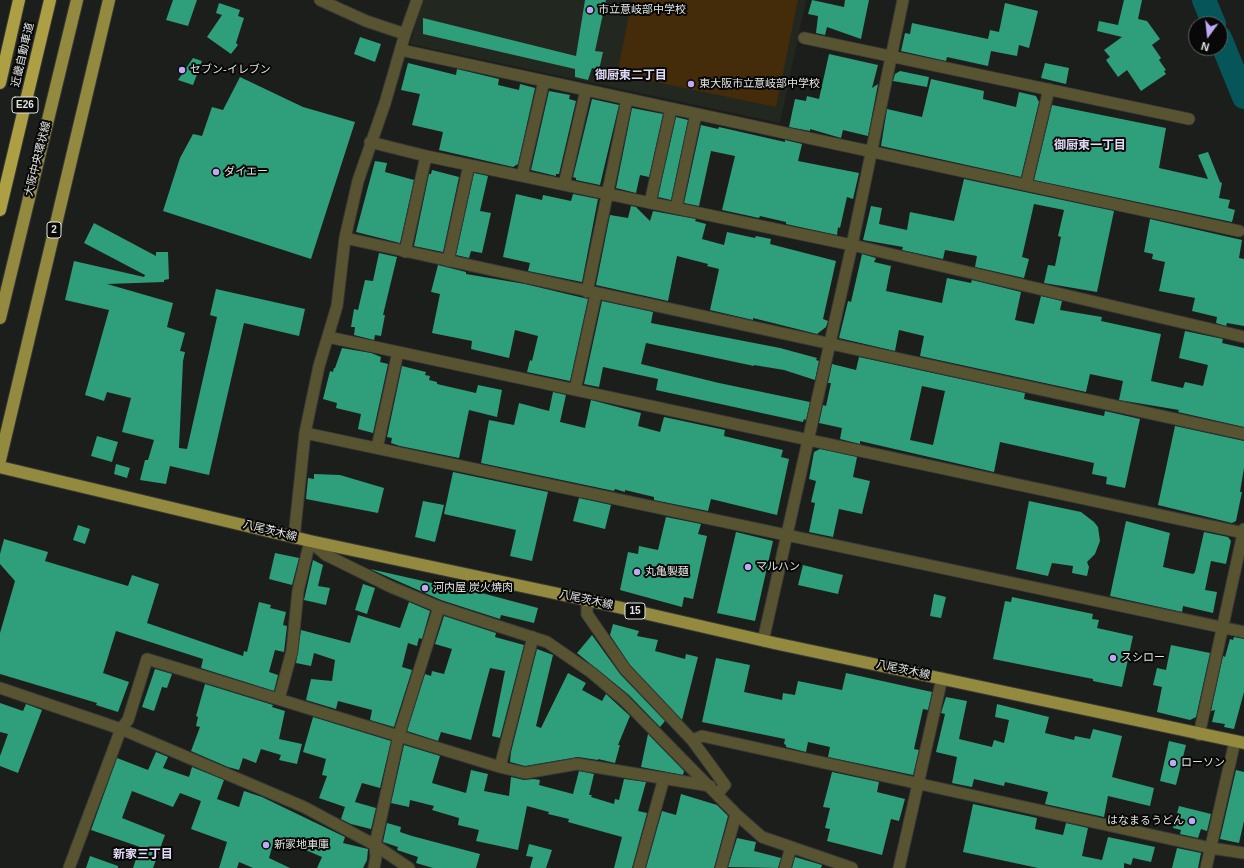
<!DOCTYPE html>
<html>
<head>
<meta charset="utf-8">
<style>
  body { margin:0 }
  #map { position:relative; width:1244px; height:868px; overflow:hidden; background:#1c1e1b; font-family:Helvetica,sans-serif }
  canvas { display:block }
  .north { position:absolute; left:1188px; top:16px; width:40px; height:40px; box-sizing:border-box; background:#070807; border:1px solid #5f605e; border-radius:50%; rotate:195deg; font-size:11px; font-weight:700; line-height:16px; text-align:center; color:#e2e4e1 }
  .north::after { content:''; display:block; margin:auto; width:14px; height:18px; background:#bfa9f4; clip-path:polygon(50% 0,100% 100%,50% 72%,0 100%) }
</style>
</head>
<body>
<div id="map">
<canvas width="1244" height="868"></canvas>
<div class="north">N</div>
</div>
<script>
const ctx = document.querySelector('canvas').getContext('2d');
ctx.lineJoin = 'round';
function paint(path, color) {
  ctx.fillStyle = color;
  ctx.fill(path, 'evenodd');
}
function poly(rows) {
  const path = new Path2D();
  for (const r of rows) {
    path.moveTo(r[0], r[1]);
    for (let i = 2; i < r.length; i += 2) path.lineTo(r[i], r[i + 1]);
  }
  return path;
}
function strokePath(path, color, width, dash) {
  ctx.strokeStyle = color;
  ctx.lineWidth = width;
  ctx.lineCap = dash ? 'butt' : 'round';
  ctx.setLineDash(dash || []);
  ctx.stroke(path);
}
function label(font, color, halo, rows, align = 'center') {
  ctx.font = font + ' Helvetica,"Noto Sans JP",sans-serif';
  ctx.lineWidth = 4;
  ctx.setLineDash([]);
  ctx.textBaseline = 'middle';
  ctx.strokeStyle = halo;
  ctx.fillStyle = color;
  for (const [text, x, y, turn = 0] of rows) {
    ctx.save();
    ctx.translate(x, y);
    ctx.rotate((+turn || 0) * Math.PI / 180);
    ctx.textAlign = isNaN(turn) ? turn : align;
    if (halo) ctx.strokeText(text, 0, 0);
    ctx.fillText(text, 0, 0);
    ctx.restore();
  }
}
paint(poly([
  [423,0,806,0,780,123,410,44]
]), '#22271f');
paint(poly([
  [632,0,798,0,776,107,617,74]
]), '#442b09');
strokePath(poly([
  [1204,0,1214,24],
  [1220,38,1244,97]
]), '#055559', 24);
paint(poly([
  [173,0,197,0,188,26,166,20],
  [585,0,606,0,595,51,603,52,599,70,592,68,588,80,575,77,575,69,423,34,423,18,576,56],
  [812,0,844,7,845,0,869,0,861,39,827,27,825,35,816,33,818,16,808,14],
  [1124,0,1142,0,1138,19,1147,21,1160,39,1152,45,1161,58,1159,60,1166,70,1164,71,1166,74,1141,91,1127,70,1118,77,1106,60,1110,57,1104,50,1122,37,1097,31,1099,21,1118,25],
  [219,3,240,10,238,16,244,18,236,43,238,45,231,54,207,37,222,15,216,13],
  [1005,3,1038,11,1029,48,1019,45,1017,56,991,51,988,66,947,57,946,61,901,51,905,33,910,34,912,23,988,39,990,30,999,32],
  [360,37,381,44,375,62,354,54],
  [829,54,878,65,872,88,878,84,868,136,843,130,841,138,810,129,810,131,789,127,795,99,806,101,807,96,819,99],
  [193,58,202,61,193,85,178,80],
  [408,63,456,75,457,69,499,79,498,85,519,90,520,84,535,88,518,164,513,167,439,150,443,132,412,125,420,94,401,90],
  [1045,63,1069,68,1066,84,1041,78],
  [900,71,929,77,927,87,893,81,895,74],
  [240,77,303,107,355,122,311,259,163,211,180,158,193,134,202,136,212,107,223,110],
  [931,79,984,91,983,99,1016,107,1019,92,1036,96,1039,102,1021,177,881,146,887,109,922,117],
  [549,91,570,95,569,99,576,101,559,174,556,174,556,176,531,170],
  [592,99,619,105,600,185,576,180,576,178,573,177],
  [1052,105,1166,128,1159,168,1208,179,1198,155,1208,152,1220,182,1222,183,1219,198,1230,200,1228,208,1235,210,1232,222,1034,180],
  [632,108,663,114,649,177,640,175,636,193,616,188],
  [676,117,688,120,671,200,658,197],
  [701,125,718,129,719,127,785,142,785,140,802,144,798,161,859,173,853,199,847,197,840,228,838,227,837,235,786,224,786,222,760,216,759,218,722,210,735,156,711,151,699,206,684,203],
  [375,161,387,163,385,172,414,180,400,243,356,232],
  [432,170,459,177,443,252,414,246,429,174,431,174],
  [474,173,488,176,480,211,491,213,482,253,471,251,469,258,456,255],
  [964,179,1114,211,1097,292,1044,283,1048,265,1055,266,1061,237,1058,236,1064,210,1034,204,1022,257,1029,259,1024,278,975,267,977,256,945,250,943,259,902,250,903,247,863,240,871,206,882,208,879,224,907,230,910,212,954,221],
  [516,194,542,200,543,195,571,201,573,194,598,199,582,282,528,271,530,263,503,257],
  [631,206,636,207,650,221,653,211,696,219,695,221,706,224,702,239,724,245,727,232,755,238,756,236,771,239,770,244,836,261,823,319,828,321,826,327,817,334,753,318,753,320,710,310,719,269,707,266,708,264,677,256,668,301,596,285,610,215,628,218],
  [1150,219,1242,240,1239,258,1244,259,1244,326,1227,323,1226,326,1216,323,1217,317,1192,311,1195,298,1159,291,1165,262,1152,259,1153,254,1144,252],
  [94,223,156,256,156,252,168,252,169,279,164,280,164,282,107,284,173,303,167,327,185,333,180,351,185,352,183,361,179,448,187,449,217,317,210,315,216,289,305,309,299,336,244,323,209,475,170,466,166,484,140,480,145,460,148,460,154,440,122,432,131,398,107,392,104,401,85,395,109,310,65,300,74,261,144,277,145,275,84,243],
  [379,253,397,257,383,315,385,315,381,336,375,335,374,340,354,335,355,327,351,327,354,309,358,310,365,280,373,281],
  [862,254,876,258,874,262,891,266,886,291,942,303,947,278,971,283,972,280,1021,292,1015,320,1034,324,1041,296,1062,301,1060,310,1102,317,1101,321,1161,334,1151,381,1183,388,1185,382,1203,386,1208,365,1179,358,1185,331,1223,339,1222,343,1244,348,1244,427,1178,412,1179,410,1119,400,1123,381,1090,374,1086,392,920,356,924,336,899,330,895,351,839,338,848,301,851,302],
  [438,265,466,272,466,274,525,284,588,299,570,381,527,372,530,360,532,361,538,336,515,330,509,358,471,349,472,341,432,333,440,294,431,292],
  [602,301,653,312,651,323,780,348,817,358,816,360,819,361,815,380,784,370,754,365,754,366,646,343,641,364,719,383,810,402,806,420,804,419,803,422,656,390,658,379,603,367,599,387,584,384],
  [342,348,371,353,381,357,380,362,388,364,373,433,358,429,361,414,336,408,337,403,323,399,330,371,333,372,334,368,335,368],
  [859,357,1025,393,1024,399,1104,416,1105,411,1140,419,1125,488,1106,484,1107,477,1092,474,1094,463,1000,442,994,472,860,441,860,444,840,439,842,428,819,423,823,405,826,406,831,383,828,383,832,364,856,370],
  [922,386,945,391,933,445,910,440],
  [402,366,426,372,425,375,430,376,429,380,437,382,437,384,476,393,478,385,502,390,497,417,469,410,459,458,400,446,391,443,392,438,387,437],
  [553,392,566,395,560,422,585,428,591,400,641,413,638,426,660,432,664,417,725,430,724,436,783,450,781,457,789,459,777,515,711,499,708,511,654,500,654,497,625,490,625,492,615,489,614,491,481,463,489,420,514,425,519,403,549,411],
  [1175,426,1244,441,1244,468,1240,492,1242,492,1236,521,1232,523,1158,505],
  [97,436,118,442,112,462,91,456],
  [820,449,857,457,853,477,870,481,862,514,839,509,833,537,809,532,815,503,811,502,816,481,809,479,814,452],
  [116,464,130,468,127,478,114,474],
  [453,472,548,492,532,561,510,556,516,530,444,514],
  [314,474,340,475,384,488,378,513,306,499,308,478,314,479],
  [579,498,611,505,605,529,573,521],
  [423,501,444,505,435,542,415,537],
  [1029,501,1081,512,1094,522,1098,527,1100,541,1095,554,1087,562,1089,567,1087,576,1072,573,1073,566,1052,563,1048,576,1016,569],
  [666,517,701,524,698,534,707,536,693,599,684,597,682,607,620,590,628,552,638,554,639,546,658,550],
  [1126,521,1170,533,1163,567,1193,574,1195,572,1204,532,1228,537,1231,541,1226,564,1211,561,1205,590,1217,592,1213,613,1183,606,1182,612,1110,596],
  [78,525,90,529,85,544,73,540],
  [736,532,773,541,755,621,717,613],
  [4,539,48,552,45,561,128,586,132,575,159,584,147,623,243,656,244,651,247,652,259,602,271,605,270,608,286,612,283,625,287,626,284,652,275,650,269,672,278,675,274,691,201,668,203,659,116,631,103,673,129,682,118,712,96,705,97,703,0,674,0,633,15,581,0,564,0,554],
  [275,553,299,558,292,585,269,579],
  [313,560,323,565,318,586,330,588,326,605,304,600],
  [803,565,843,575,838,594,798,585],
  [370,569,441,585,440,587,462,592,463,588,538,608,534,623,501,615,500,619,441,600],
  [363,584,375,588,367,614,355,610],
  [934,594,946,597,941,618,930,616],
  [1012,597,1093,614,1092,619,1099,620,1097,628,1133,636,1122,687,1093,681,1093,679,993,659,1005,601,1011,602],
  [409,602,430,611,422,639,419,638,417,646,408,643,402,667,412,670,394,727,370,720,372,710,338,701,336,709,306,700,311,679,332,681,335,660,314,653,311,666,296,663,301,630,350,643,358,615,400,628],
  [444,616,496,633,495,637,524,645,500,738,492,736,505,671,490,668,471,740,441,732,438,741,407,731,425,674,431,676,432,671,444,674,452,649,435,644],
  [613,624,639,631,637,636,658,640,655,651,685,659,686,654,698,657,682,720,630,665,610,635],
  [592,635,620,674,665,721,660,727,629,695,577,653],
  [1234,637,1244,639,1244,692,1234,729,1224,727,1225,724,1212,722,1215,710,1211,711,1223,656,1225,657,1230,639,1233,640],
  [1171,645,1210,653,1196,717,1190,720,1157,712,1162,687,1153,685,1157,668,1166,670],
  [537,649,553,655,536,726,541,728,568,673,586,683,582,690,584,691,602,701,606,694,630,716,618,745,620,745,615,763,598,759,598,760,578,757,525,766,510,762,511,752],
  [716,658,750,665,744,692,782,700,783,693,795,695,798,681,842,690,846,673,932,692,928,710,923,709,914,749,919,750,913,775,828,757,830,747,808,742,806,752,786,747,786,745,784,744,785,739,702,722],
  [155,669,172,674,167,688,162,687,154,711,142,707],
  [205,684,273,705,272,707,285,711,279,739,302,744,297,764,279,760,281,755,261,749,256,763,243,758,239,770,228,767,191,751,200,727,196,726,198,717,196,716],
  [946,697,967,701,959,739,992,747,994,740,1004,743,1009,720,995,717,997,704,1049,717,1045,733,1074,740,1075,736,1090,739,1093,729,1122,736,1112,777,1154,788,1150,806,1108,796,1104,817,1045,804,1048,792,1005,782,1004,786,974,779,972,787,952,783,957,757,936,752,945,714,941,713],
  [0,703,23,711,26,704,42,710,18,773,0,766,0,756,8,734,0,732],
  [313,717,391,741,380,788,362,783,355,802,376,808,371,829,351,824,341,819,345,807,319,798,327,776,322,775,326,759,303,752],
  [648,734,684,771,683,775,641,767],
  [1169,741,1186,745,1176,785,1160,781],
  [404,745,440,756,432,783,466,793,471,770,488,774,484,791,509,796,511,777,524,780,534,779,540,780,539,785,573,794,579,771,594,774,589,795,592,795,591,797,614,804,615,799,619,800,624,779,646,782,638,811,647,813,632,868,614,868,622,837,568,822,569,819,548,814,549,812,527,806,518,850,476,841,479,830,458,825,459,818,432,810,434,806,410,800,409,807,391,803],
  [156,752,168,757,163,768,189,777,192,767,224,780,217,799,239,807,244,791,262,797,345,837,343,843,368,849,367,860,363,868,317,868,322,857,275,837,269,858,290,868,253,868,239,862,237,868,219,868,227,842,191,829,201,801,180,793,173,807,132,791,122,818,165,835,153,868,133,868,140,847,91,830,117,758,148,770],
  [1236,770,1244,772,1244,821,1239,843,1220,839],
  [832,772,879,782,877,792,905,799,899,821,891,819,882,855,827,841,830,829,825,828,830,808,823,807],
  [681,794,717,805,728,816,714,868,646,868,662,811,676,815],
  [973,804,1037,818,1035,829,1063,835,1066,823,1088,828,1082,856,1102,860,1108,837,1155,847,1151,862,1133,858,1131,865,1124,863,1124,868,1038,868,963,852],
  [1179,806,1211,814,1207,831,1201,829,1198,838,1180,834,1181,830,1173,828],
  [387,823,401,827,400,832,412,836,480,854,476,868,433,868,416,863,418,857,397,850,398,847,383,842],
  [737,838,756,842,754,851,781,858,778,868,728,867],
  [529,844,552,850,546,868,530,868,533,857,526,856],
  [1177,848,1201,853,1198,868,1172,868],
  [90,856,118,866,118,868,86,868],
  [795,857,822,865,821,868,792,868]
]), '#2f9e7a');
const street = poly([
  [320,0,366,21,405,34],
  [804,38,1189,119],
  [401,50,1239,231],
  [370,142,426,156,852,245,1244,337],
  [522,176,544,81],
  [564,185,586,90],
  [1026,185,1049,89],
  [650,203,671,109],
  [676,208,696,114],
  [345,238,1244,434],
  [405,252,426,156],
  [448,261,469,165],
  [587,292,627,99],
  [328,337,1244,533],
  [575,390,596,294],
  [305,433,1244,632],
  [377,448,398,352],
  [294,538,305,433,319,366,337,306,345,238,358,181,385,103,405,34,417,0],
  [587,600,587,614,625,669,692,740,725,785,717,794],
  [763,641,852,245,903,0],
  [0,688,121,729,304,807,375,845,409,868],
  [279,699,292,651,298,591,310,541,326,555,391,587,439,607,547,642,592,673,624,700,736,814,762,837,852,868],
  [1199,735,1244,529],
  [692,740,702,736,1211,848,1244,853],
  [500,767,533,637],
  [69,868,121,729,128,720,147,659,500,767,525,773,577,764,710,786],
  [374,868,376,857,375,845,399,735,439,607],
  [639,868,664,778],
  [721,868,736,814],
  [785,868,791,847],
  [899,868,942,678],
  [1206,868,1235,741]
]);
const primary = poly([
  [0,318,77,0],
  [0,460,109,0],
  [0,467,310,541,587,600,774,643,1244,743]
]);
const highway = poly([
  [0,83,19,0],
  [0,210,50,0]
]);
strokePath(street, '#383a37', 13);
strokePath(primary, '#383a37', 14);
strokePath(highway, '#383a37', 14);
strokePath(street, '#585432', 11);
strokePath(primary, '#948a3f', 12);
strokePath(highway, '#ac9f44', 12);
for (const [x, y, r, color] of [
  [590,10,4,"#bfa9f4"],
  [182,70,4,"#bfa9f4"],
  [691,84,4,"#bfa9f4"],
  [216,172,4,"#bfa9f4"],
  [748,567,4,"#bfa9f4"],
  [637,572,4,"#bfa9f4"],
  [425,588,4,"#bfa9f4"],
  [1113,658,4,"#bfa9f4"],
  [1173,763,4,"#bfa9f4"],
  [1192,821,4,"#bfa9f4"],
  [266,845,4,"#bfa9f4"]
]) {
  const dot = new Path2D();
  dot.arc(x, y, r, 0, 2 * Math.PI);
  ctx.fillStyle = color;
  ctx.fill(dot);
  strokePath(dot, '#070807', 1.5);
}
for (const [x, y, w] of [
  [25,105,26],
  [54,230,14],
  [635,611,20]
]) {
  const box = new Path2D();
  box.roundRect(x - w / 2, y - 8, w, 16, 3);
  ctx.fillStyle = '#070807';
  ctx.fill(box);
  strokePath(box, '#e2e4e1', 1);
}
label('bold 10px', '#e2e4e1', null, [
  ["E26",25,105],
  ["2",54,230],
  ["15",635,611]
]);
label('11px', '#e2e4e1', '#070807', [
  ["市立意岐部中学校",598,10],
  ["セブン-イレブン",190,70],
  ["東大阪市立意岐部中学校",699,84],
  ["ダイエー",224,172],
  ["マルハン",756,567],
  ["丸亀製麺",645,572],
  ["河内屋 炭火焼肉",433,588],
  ["スシロー",1121,658],
  ["ローソン",1181,763],
  ["はなまるうどん",1184,821,"right"],
  ["新家地車庫",274,845]
], 'left');
label('11px', '#e2e4e1', '#070807', [
  ["近畿自動車道",23,55,-77],
  ["大阪中央環状線",38,159,-76],
  ["八尾茨木線",270,531,14],
  ["八尾茨木線",586,600,12],
  ["八尾茨木線",903,670,12]
]);
label('bold 12px', '#e2daf7', '#070807', [
  ["御厨東二丁目",631,76],
  ["御厨東一丁目",1090,146],
  ["新家三丁目",143,855]
]);
</script>
</body>
</html>
